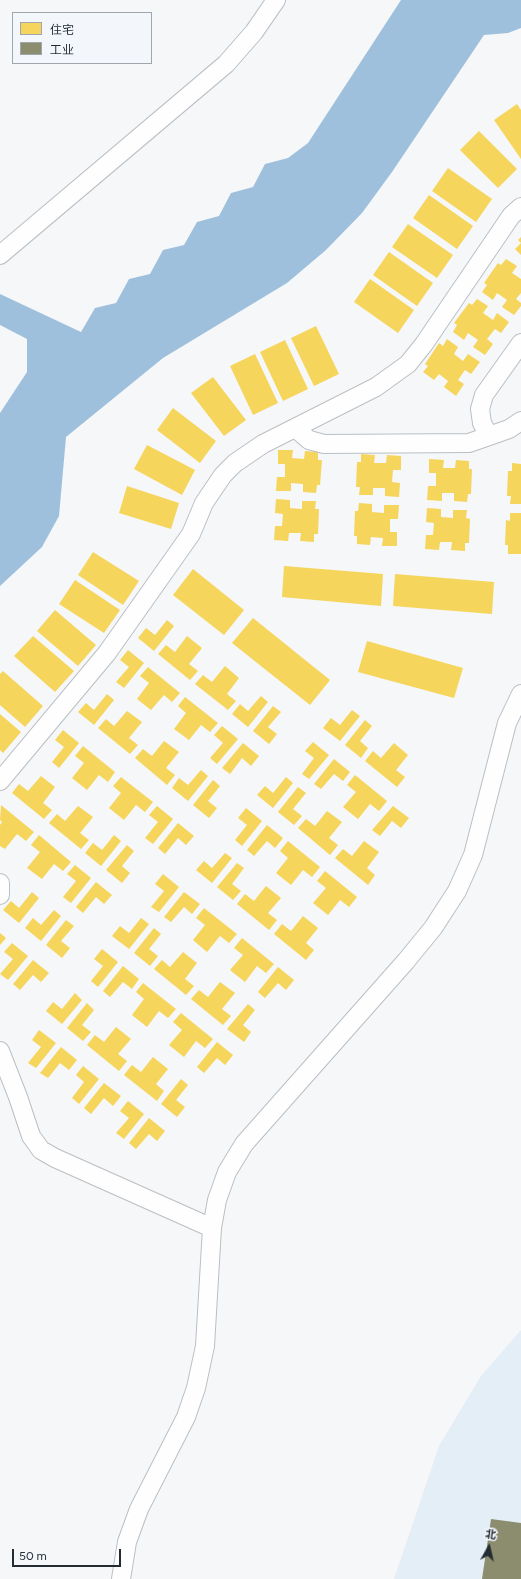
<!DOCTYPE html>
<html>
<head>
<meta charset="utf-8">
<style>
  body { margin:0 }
  #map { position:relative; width:521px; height:1579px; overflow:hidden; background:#f5f7f9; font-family:Figtree,"Noto Sans SC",sans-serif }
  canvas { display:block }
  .legend { position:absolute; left:12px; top:12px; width:140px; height:52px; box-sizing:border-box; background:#f3f7fb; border:1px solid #a0a6ab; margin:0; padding:5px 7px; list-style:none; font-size:12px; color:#242c33 }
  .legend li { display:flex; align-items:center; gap:8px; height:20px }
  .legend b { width:20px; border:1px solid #a0a6ab }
  .north { position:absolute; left:469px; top:1527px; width:40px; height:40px; -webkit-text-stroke:3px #f3f7fb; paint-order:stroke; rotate:8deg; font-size:11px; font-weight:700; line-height:16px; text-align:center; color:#242c33 }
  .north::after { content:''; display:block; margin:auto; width:14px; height:18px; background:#242c33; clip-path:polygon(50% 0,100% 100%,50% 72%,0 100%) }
  .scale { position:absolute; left:12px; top:1549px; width:109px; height:18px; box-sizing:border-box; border:2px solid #242c33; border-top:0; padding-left:5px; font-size:12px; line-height:14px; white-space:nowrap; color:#242c33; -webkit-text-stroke:3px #f3f7fb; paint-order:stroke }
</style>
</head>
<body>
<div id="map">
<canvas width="521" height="1579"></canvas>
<ul class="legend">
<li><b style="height:11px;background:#f6d55c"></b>住宅</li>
<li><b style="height:11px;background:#8c8c6e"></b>工业</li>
</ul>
<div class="north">北</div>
<div class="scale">50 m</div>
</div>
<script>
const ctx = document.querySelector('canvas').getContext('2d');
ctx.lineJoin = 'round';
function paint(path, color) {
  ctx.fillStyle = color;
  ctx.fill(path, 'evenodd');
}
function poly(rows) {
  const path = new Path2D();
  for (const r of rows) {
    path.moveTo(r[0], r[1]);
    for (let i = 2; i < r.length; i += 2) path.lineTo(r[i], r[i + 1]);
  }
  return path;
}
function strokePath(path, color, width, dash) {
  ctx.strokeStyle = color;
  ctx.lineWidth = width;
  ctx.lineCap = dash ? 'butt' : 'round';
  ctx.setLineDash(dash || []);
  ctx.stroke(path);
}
paint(poly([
  [521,1330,521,1579,394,1579,439,1446,481,1376]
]), '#e4eef7');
paint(poly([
  [401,0,521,0,521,28,508,33,484,35,392,172,362,213,326,250,287,283,163,358,66,437,59,516,42,547,0,586,0,413,27,372,27,339,0,325,0,294,81,332,95,308,116,303,129,279,150,274,163,250,184,245,197,222,219,216,231,193,253,187,265,164,288,158,308,143]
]), '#9fc0dc');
paint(poly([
  [517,104,521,110,521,159,494,120],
  [479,131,517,169,498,188,460,150],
  [448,168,492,199,476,222,432,191],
  [429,195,473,226,457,249,413,218],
  [408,224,453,255,437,278,392,247],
  [521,237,521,255,515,249,521,243,518,240],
  [389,252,433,283,417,306,373,275],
  [506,259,517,266,512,273,521,279,521,293,516,299,521,303,521,306,514,315,502,307,507,300,497,293,493,300,482,292,487,285,484,283,498,263,501,265],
  [370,279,414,310,398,333,354,302],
  [477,299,488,306,483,313,493,320,497,313,509,322,501,333,495,329,487,339,493,344,485,355,473,347,478,340,468,333,464,340,453,332,457,325,454,323,469,303,472,305],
  [316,326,339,374,314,386,291,338],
  [447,339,458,347,454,354,463,361,468,354,480,362,471,374,465,370,458,380,464,384,456,396,444,387,448,381,439,374,434,380,423,372,428,366,425,364,439,343,443,346],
  [285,340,308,389,283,401,260,352],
  [255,354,278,403,253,415,230,366],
  [213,377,246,420,224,436,191,393],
  [173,408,216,441,200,463,157,430],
  [147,445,195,470,182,495,134,469],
  [278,450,293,450,292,458,304,459,305,451,318,452,318,460,322,460,320,485,317,485,316,493,303,492,303,484,291,483,291,491,276,491,277,477,285,477,285,464,278,464],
  [361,454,375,455,374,463,386,463,387,455,401,456,401,470,393,470,392,482,400,483,399,497,385,496,385,488,373,488,373,495,359,495,360,487,356,487,357,462,361,462],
  [429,459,444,460,443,468,455,468,456,460,469,461,469,469,472,469,471,494,468,494,467,502,454,501,454,493,442,493,442,501,427,500,428,486,436,486,436,473,429,473],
  [512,463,521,464,521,504,510,504,511,496,507,496,508,471,512,471],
  [127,486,179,503,171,529,119,513],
  [276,499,290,500,290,508,302,509,302,501,316,501,315,509,319,509,318,534,314,534,314,542,300,541,301,533,289,533,288,541,274,540,275,526,282,526,283,514,275,513],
  [359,503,372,504,372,512,384,513,384,505,399,505,398,519,390,519,390,532,397,532,397,546,382,546,383,538,371,537,370,545,357,544,357,536,354,536,355,511,358,511],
  [427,508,441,509,441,517,453,518,453,510,467,510,466,518,470,519,469,543,465,543,465,551,451,550,452,542,440,542,439,550,425,549,426,535,433,535,434,523,426,522],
  [510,513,521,513,521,554,508,554,508,545,505,545,506,520,510,521],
  [93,552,139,581,123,605,78,575],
  [284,566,383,574,381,606,282,597],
  [193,569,244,610,224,635,173,595],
  [395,574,494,582,492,614,393,606],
  [75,580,120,610,104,633,59,604],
  [55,610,96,645,78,666,37,631],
  [253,618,330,680,310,705,232,643],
  [167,620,174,626,154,651,138,638,146,628,155,635],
  [33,636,74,671,55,692,14,656],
  [187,636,202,648,189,664,198,671,190,680,158,654,166,645,175,652],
  [367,641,463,668,454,698,358,672],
  [128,650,144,663,124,688,116,682,129,667,120,660],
  [225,666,239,678,227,694,236,701,228,710,195,684,203,675,212,682],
  [148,667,180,693,172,702,164,695,151,710,137,699,149,683,140,676],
  [3,671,43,706,25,727,0,705,0,674],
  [107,694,114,700,94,725,78,712,86,703,94,710],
  [261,696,268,702,248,727,232,714,240,704,248,711],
  [185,697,218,723,210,732,201,725,189,740,174,729,186,713,178,706],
  [273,706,281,712,268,727,277,734,269,744,253,731],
  [352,710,360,716,340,741,323,728,331,718,340,725],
  [127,711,142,722,129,738,138,745,130,754,98,728,106,719,114,726],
  [0,714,21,732,3,753,0,750],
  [365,720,372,726,360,741,368,748,361,758,345,745],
  [222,726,238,739,217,764,210,758,223,743,214,735],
  [63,730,79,743,59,768,52,762,64,747,55,740],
  [164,741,179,752,166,768,175,775,167,785,135,758,143,749,152,756],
  [313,742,329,755,309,779,302,774,314,758,305,751],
  [243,743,259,756,251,766,242,758,230,774,222,768],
  [394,743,408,755,396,770,405,777,397,787,365,761,373,751,381,758],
  [83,746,115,772,108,782,99,775,87,790,72,778,84,763,75,756],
  [334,759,350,772,343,781,334,774,321,789,314,784],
  [201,770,208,776,188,801,172,788,179,778,188,785],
  [355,775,387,801,379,811,370,804,358,819,343,807,356,792,347,785],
  [41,776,55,787,43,803,52,810,44,819,12,793,19,784,28,791],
  [121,777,153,802,145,812,136,805,124,820,109,808,121,793,113,786],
  [286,777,293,783,273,808,257,795,265,786,273,793],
  [213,780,220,786,208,801,217,808,209,818,193,805],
  [298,787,306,793,293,809,302,816,294,825,278,812],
  [1,805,34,832,26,841,17,834,5,849,0,846,0,825,2,822,0,820],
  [78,806,93,817,80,833,89,840,81,849,49,823,57,814,65,821],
  [157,806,173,819,153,844,145,838,158,822,149,815],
  [393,806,409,818,401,828,392,821,380,836,372,830],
  [246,808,262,821,242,846,235,840,247,825,238,818],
  [327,811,342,822,329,838,338,845,330,855,298,828,306,819,315,826],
  [178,823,194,836,186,845,178,838,165,854,158,848],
  [267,825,283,838,275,848,267,841,254,856,247,850],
  [39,835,71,862,63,871,54,864,42,879,27,868,40,852,31,845],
  [114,835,121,841,101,866,85,853,93,843,102,850],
  [288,841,320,867,312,877,303,870,291,885,276,873,288,858,280,851],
  [364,841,379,852,367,868,375,875,368,885,335,858,343,849,352,856],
  [127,845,134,851,122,866,130,873,122,883,106,870],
  [225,853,232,858,212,883,196,870,204,861,212,868],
  [237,863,244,868,232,884,241,891,233,900,217,887],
  [75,865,91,878,71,903,63,897,76,881,67,874],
  [325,871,357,897,349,907,340,900,328,915,313,903,326,888,317,881],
  [163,874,179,887,159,912,151,907,164,891,155,884],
  [96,882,112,895,104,904,96,897,83,913,76,907],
  [266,886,281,898,268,913,277,920,269,930,237,904,245,894,254,901],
  [32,892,39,898,19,923,3,910,11,901,19,908],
  [184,892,200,904,192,914,184,907,171,922,164,917],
  [204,908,237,934,229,943,220,936,207,952,193,940,205,925,196,918],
  [54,910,61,916,41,941,25,928,33,918,41,925],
  [303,916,318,928,306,943,314,950,306,960,274,934,282,924,291,931],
  [141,918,149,924,129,949,112,936,120,926,129,933],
  [66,920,74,926,61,941,70,948,62,958,46,945],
  [154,928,161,934,149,949,158,956,150,966,134,953],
  [0,933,6,938,0,945],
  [242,938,274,964,266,973,257,966,245,982,230,970,243,955,234,948],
  [12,943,28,956,8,980,0,974,13,959,4,952],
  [102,949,118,962,98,987,91,981,103,966,94,959],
  [183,952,197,963,185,979,194,986,186,995,154,969,162,960,170,967],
  [33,960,49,973,41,982,33,975,20,990,13,984],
  [123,966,139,979,132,989,123,982,110,997,103,991],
  [278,967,294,980,286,990,278,983,265,998,258,992],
  [220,982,235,993,222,1009,231,1016,223,1025,191,999,199,990,208,997],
  [143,983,176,1009,168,1018,159,1011,147,1027,132,1015,144,999,136,992],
  [75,993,82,1000,62,1024,46,1011,53,1002,62,1009],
  [87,1003,94,1010,82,1025,91,1032,83,1041,67,1028],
  [248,1004,255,1010,243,1025,251,1032,244,1042,227,1029],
  [181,1013,213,1039,205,1048,196,1041,184,1057,169,1045,182,1030,173,1022],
  [116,1027,131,1039,118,1054,127,1061,119,1071,87,1045,95,1035,104,1042],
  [39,1030,56,1043,36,1068,28,1063,41,1047,32,1040],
  [217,1042,233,1055,225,1065,217,1058,204,1073,197,1067],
  [61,1047,77,1060,69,1070,60,1063,48,1078,40,1073],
  [153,1057,168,1069,156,1084,164,1091,157,1101,124,1075,132,1065,141,1072],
  [83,1066,99,1079,79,1104,72,1098,84,1082,76,1075],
  [181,1079,188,1085,176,1100,185,1107,177,1117,161,1104],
  [104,1083,121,1096,113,1106,104,1098,91,1114,84,1108],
  [128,1101,144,1114,124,1139,116,1133,129,1118,120,1111],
  [149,1118,165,1131,157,1141,149,1134,136,1149,129,1143]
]), '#f6d55c');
paint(poly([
  [491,1519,521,1523,521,1579,482,1579]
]), '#8c8c6e');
const minor = poly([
  [0,255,226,64,254,32,276,0],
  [295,428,309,440,324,444,469,443,509,429,521,421],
  [489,436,482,423,480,409,484,395,521,343],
  [0,781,107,653,191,534,204,503,223,475,235,463,263,444,376,387,408,364,424,344,511,216,521,207],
  [0,883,0,895],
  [0,1051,18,1097,31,1136,41,1150,55,1158,212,1228],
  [121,1579,127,1542,139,1509,186,1417,196,1388,205,1346,212,1228,217,1200,227,1172,244,1144,406,961,433,928,457,891,473,855,507,723,521,694]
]);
strokePath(minor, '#bbbfc3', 20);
strokePath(minor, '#fefefe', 18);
</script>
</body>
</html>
